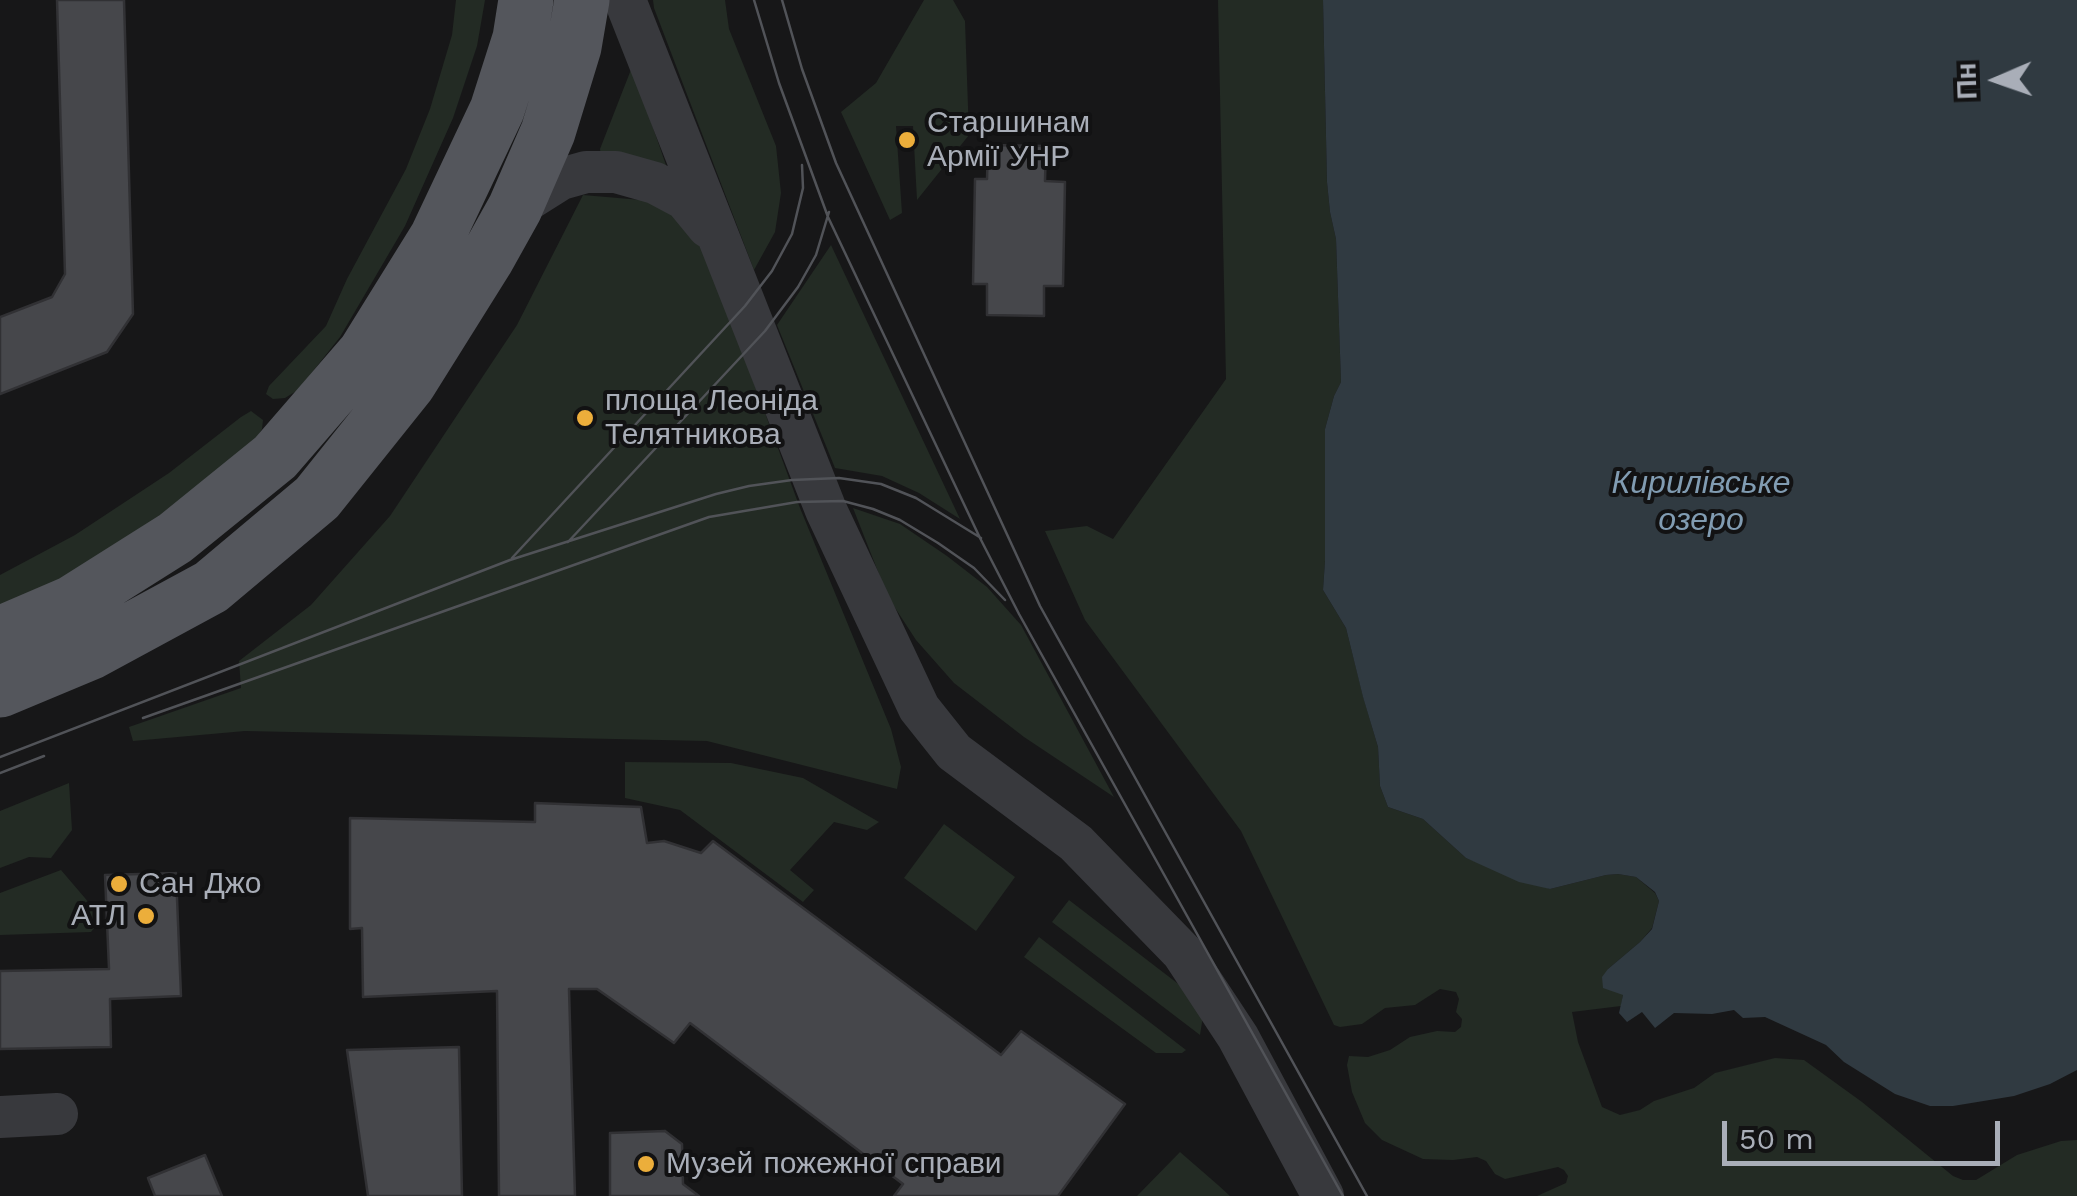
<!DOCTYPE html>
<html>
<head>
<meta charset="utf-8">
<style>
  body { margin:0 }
  #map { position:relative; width:2077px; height:1196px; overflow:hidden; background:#171718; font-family:"Work Sans",sans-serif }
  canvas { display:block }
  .north { position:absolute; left:1947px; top:30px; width:100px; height:100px; -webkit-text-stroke:8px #121213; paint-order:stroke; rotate:268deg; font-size:28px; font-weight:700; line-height:40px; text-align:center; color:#a9aeb8 }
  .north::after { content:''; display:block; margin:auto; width:35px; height:45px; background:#a9aeb8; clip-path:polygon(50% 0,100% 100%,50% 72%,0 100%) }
  .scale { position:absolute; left:1722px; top:1121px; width:278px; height:45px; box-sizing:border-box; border:5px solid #a9aeb8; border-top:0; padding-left:12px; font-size:30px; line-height:35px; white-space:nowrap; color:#a9aeb8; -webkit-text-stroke:8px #121213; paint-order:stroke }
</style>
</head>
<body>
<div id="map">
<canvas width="2077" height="1196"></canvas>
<div class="north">Пн</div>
<div class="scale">50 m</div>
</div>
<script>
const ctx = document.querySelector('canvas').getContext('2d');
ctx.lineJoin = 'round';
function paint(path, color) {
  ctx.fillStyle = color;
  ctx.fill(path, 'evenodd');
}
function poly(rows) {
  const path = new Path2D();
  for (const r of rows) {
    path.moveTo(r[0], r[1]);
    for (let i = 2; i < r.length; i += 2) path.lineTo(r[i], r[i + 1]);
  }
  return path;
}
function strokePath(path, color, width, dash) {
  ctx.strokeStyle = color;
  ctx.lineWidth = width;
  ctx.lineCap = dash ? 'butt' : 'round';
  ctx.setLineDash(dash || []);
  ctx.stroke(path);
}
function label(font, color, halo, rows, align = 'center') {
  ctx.font = font + ' "Work Sans",sans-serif';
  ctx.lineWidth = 8;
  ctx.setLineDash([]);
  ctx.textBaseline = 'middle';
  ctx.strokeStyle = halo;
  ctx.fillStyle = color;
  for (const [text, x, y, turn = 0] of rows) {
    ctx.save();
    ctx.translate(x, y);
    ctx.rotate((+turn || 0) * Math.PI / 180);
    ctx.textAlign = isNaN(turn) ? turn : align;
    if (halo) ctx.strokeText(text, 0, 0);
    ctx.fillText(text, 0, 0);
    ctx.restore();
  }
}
paint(poly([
  [456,0,485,0,477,46,453,118,405,226,340,337,298,390,285,398,273,399,266,394,269,386,326,326,347,279,406,169,430,109,452,35],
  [653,0,725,0,729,29,776,146,781,193,775,232,754,270,654,8],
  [924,0,953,0,965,21,969,135,917,200,913,126,896,126,902,213,890,220,841,112,876,83],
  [1218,0,1323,0,1327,182,1330,212,1336,239,1341,382,1334,396,1325,429,1325,561,1323,590,1346,628,1363,696,1378,747,1380,786,1388,807,1423,819,1466,858,1550,889,1606,875,1618,874,1636,877,1655,893,1659,901,1652,928,1640,942,1608,969,1623,995,1621,1006,1572,1012,1578,1042,1602,1107,1620,1115,1640,1110,1654,1101,1694,1088,1715,1073,1775,1058,1804,1060,1862,1102,1953,1176,1963,1180,1976,1180,2017,1155,2061,1141,2077,1140,2077,1196,1537,1196,1566,1183,1568,1176,1564,1170,1558,1167,1505,1179,1495,1174,1486,1161,1477,1157,1453,1160,1423,1159,1382,1140,1365,1123,1352,1092,1347,1065,1349,1056,1368,1057,1390,1050,1410,1037,1437,1031,1455,1032,1461,1027,1462,1019,1456,1012,1459,999,1456,992,1440,989,1415,1005,1385,1008,1362,1024,1340,1027,1334,1025,1241,831,1085,620,1045,531,1087,526,1113,539,1226,379],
  [632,67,667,168,602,161,600,149],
  [583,195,653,201,694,228,729,315,800,508,891,729,901,767,897,789,707,741,245,731,133,741,129,727,241,688,239,661,311,605,390,516,517,325],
  [831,245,960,519,919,493,882,476,835,468,777,325],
  [251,411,263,420,262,429,257,438,157,525,0,613,0,575,75,535,169,473,241,417],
  [853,508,900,524,947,556,987,587,1021,625,1114,797,1024,737,954,683,916,640,888,597],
  [625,762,731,763,803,778,879,822,867,830,834,822,790,870,814,890,803,902,680,810,625,798],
  [69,783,72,830,51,858,29,857,0,868,0,811],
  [944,824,1015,877,976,931,904,878],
  [61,870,102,918,91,932,0,935,0,893],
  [1069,900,1194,996,1203,1016,1200,1035,1052,922],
  [1039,937,1186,1050,1182,1053,1156,1053,1024,957],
  [1180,1152,1218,1185,1230,1196,1137,1196]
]), '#232b24');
paint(poly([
  [1323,0,2077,0,2077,1070,2050,1084,2014,1096,1953,1106,1930,1106,1895,1094,1844,1062,1826,1045,1765,1017,1743,1018,1734,1010,1712,1014,1674,1013,1655,1028,1642,1012,1627,1022,1619,1013,1623,995,1603,988,1602,977,1608,969,1640,942,1652,929,1659,901,1655,892,1636,877,1618,874,1606,875,1550,889,1519,882,1466,858,1423,819,1388,807,1380,786,1378,747,1363,697,1346,628,1323,590,1325,561,1325,429,1334,396,1341,382,1336,239,1330,212,1327,182]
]), '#303a41');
const building = poly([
  [57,0,124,0,133,314,107,352,0,394,0,317,52,297,65,274,57,0],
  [988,145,1046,146,1045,181,1065,182,1063,286,1044,286,1044,316,987,315,987,284,973,284,975,179,987,179,988,145],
  [535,803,641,807,647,843,664,841,701,853,713,841,1001,1055,1021,1031,1125,1104,1058,1196,894,1196,903,1184,690,1023,674,1043,597,989,569,989,575,1196,499,1196,497,991,363,997,362,928,350,929,350,818,535,822,535,803],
  [176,873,181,996,110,999,111,1047,0,1049,0,971,109,969,105,875,176,873],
  [459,1047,462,1196,368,1196,347,1050,459,1047],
  [665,1131,682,1144,683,1184,699,1196,610,1196,610,1133,665,1131],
  [205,1155,222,1196,155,1196,148,1178,205,1155]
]);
paint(building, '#46474b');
strokePath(building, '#313134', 2.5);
strokePath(poly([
  [625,0,826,510,919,708,954,752,1076,843,1182,952,1238,1037,1323,1196],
  [515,208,561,179,586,172,616,172,655,183,685,199,708,227],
  [0,1117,57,1114]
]), '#38393d', 42);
strokePath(poly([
  [0,634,72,603,175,538,275,457,365,353,437,237,497,110,520,38,526,0],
  [0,690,91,652,211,587,317,498,409,383,486,260,515,208,548,132,574,47,582,0]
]), '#54565c', 55);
strokePath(poly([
  [754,0,779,83,828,217,980,538,1019,614,1343,1196],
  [782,0,802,69,836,163,1040,606,1367,1196],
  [568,542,765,331,798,287,816,255,829,212],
  [512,558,745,306,772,271,792,234,803,188,802,165],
  [143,718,709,517,797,502,843,501,873,509,900,520,938,543,974,568,1005,600],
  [0,757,510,560,716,494,749,486,792,480,839,478,881,484,916,498,981,538],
  [0,773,44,756]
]), '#515358', 2.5);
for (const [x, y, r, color] of [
  [907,140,10,"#ecae3b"],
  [585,418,10,"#ecae3b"],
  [119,884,10,"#ecae3b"],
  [146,916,10,"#ecae3b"],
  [646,1164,10,"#ecae3b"]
]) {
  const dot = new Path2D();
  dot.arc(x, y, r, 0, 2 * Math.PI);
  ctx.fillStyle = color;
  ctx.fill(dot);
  strokePath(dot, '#121213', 4);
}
label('30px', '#a9aeb8', '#121213', [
  ["Старшинам",927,123],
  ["Армії УНР",927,157],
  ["площа Леоніда",605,401],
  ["Телятникова",605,435],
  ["Сан Джо",139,884],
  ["АТЛ",126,916,"right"],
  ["Музей пожежної справи",666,1164]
], 'left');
label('italic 32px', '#819cb2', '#121213', [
  ["Кирилівське",1701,484],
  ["озеро",1701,521]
]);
</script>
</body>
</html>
